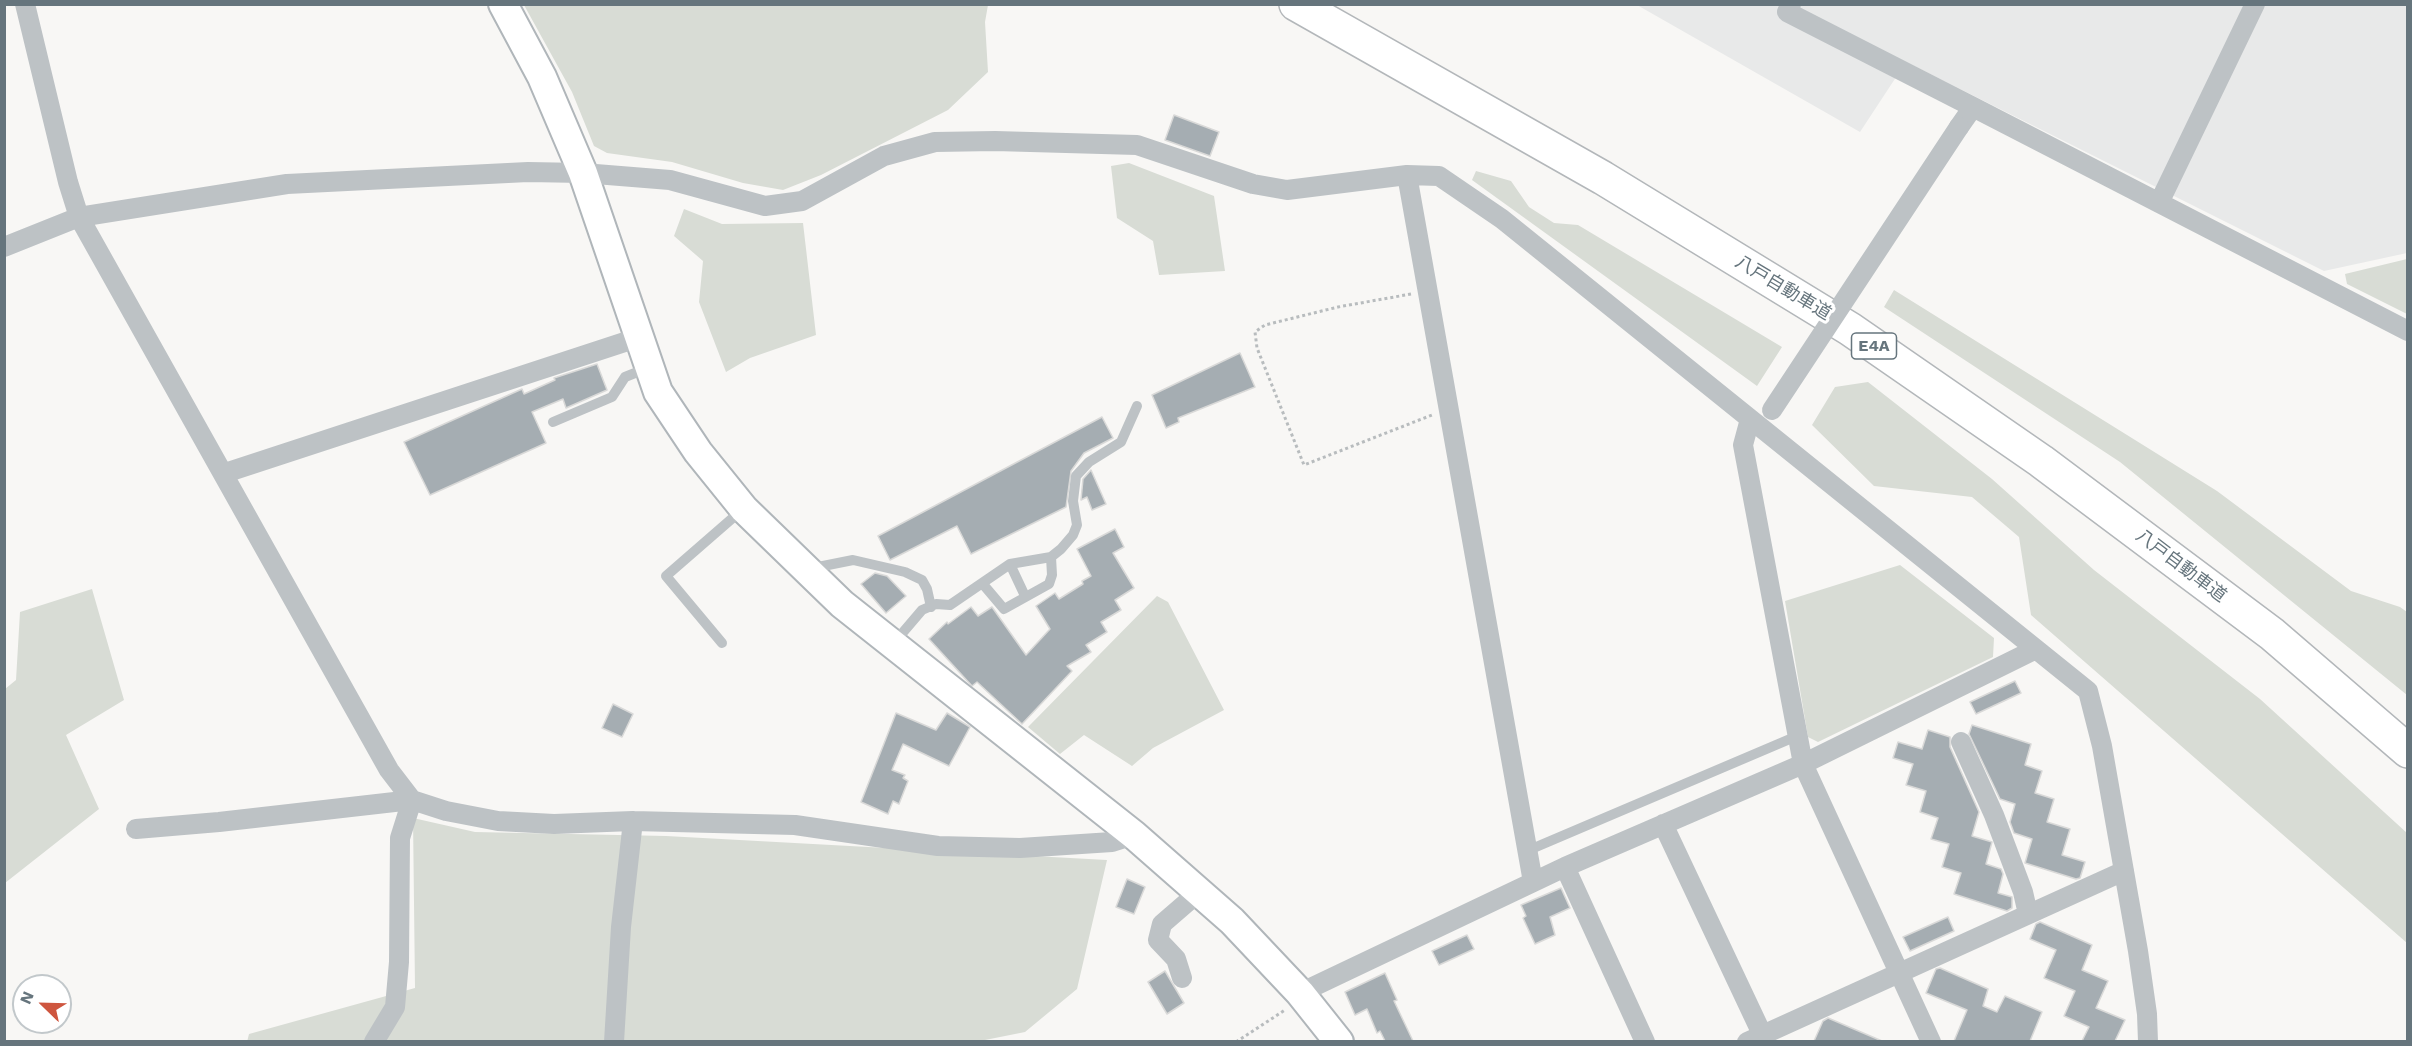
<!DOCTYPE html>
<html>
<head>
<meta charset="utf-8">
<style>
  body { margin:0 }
  #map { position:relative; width:2412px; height:1046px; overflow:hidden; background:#f8f7f5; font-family:"Work Sans",sans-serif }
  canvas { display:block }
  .frame { position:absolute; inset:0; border:6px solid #66757d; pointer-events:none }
  .north { position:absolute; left:12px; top:974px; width:60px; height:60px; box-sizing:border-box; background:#fff; border:2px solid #c2c8cb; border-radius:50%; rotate:293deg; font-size:16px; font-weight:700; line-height:24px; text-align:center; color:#66757d }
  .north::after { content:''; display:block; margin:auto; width:21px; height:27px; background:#ce563f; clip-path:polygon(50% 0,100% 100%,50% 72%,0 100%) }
</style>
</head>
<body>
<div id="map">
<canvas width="2412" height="1046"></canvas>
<div class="frame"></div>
<div class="north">N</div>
</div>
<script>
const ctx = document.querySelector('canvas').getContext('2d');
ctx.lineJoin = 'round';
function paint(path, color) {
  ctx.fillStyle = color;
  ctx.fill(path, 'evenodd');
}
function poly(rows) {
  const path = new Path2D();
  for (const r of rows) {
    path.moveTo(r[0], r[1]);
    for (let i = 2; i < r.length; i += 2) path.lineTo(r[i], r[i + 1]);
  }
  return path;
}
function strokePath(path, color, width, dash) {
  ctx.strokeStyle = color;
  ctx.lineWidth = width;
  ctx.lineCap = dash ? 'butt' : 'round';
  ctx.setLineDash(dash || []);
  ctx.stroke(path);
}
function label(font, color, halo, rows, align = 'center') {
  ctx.font = font + ' "Work Sans","Noto Sans JP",sans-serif';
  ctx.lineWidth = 6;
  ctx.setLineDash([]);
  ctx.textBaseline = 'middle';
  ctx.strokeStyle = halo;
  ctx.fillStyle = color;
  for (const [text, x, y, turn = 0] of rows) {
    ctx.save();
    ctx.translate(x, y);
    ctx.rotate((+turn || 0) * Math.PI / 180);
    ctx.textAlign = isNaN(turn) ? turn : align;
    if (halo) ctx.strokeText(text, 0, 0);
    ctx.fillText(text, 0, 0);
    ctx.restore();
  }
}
paint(poly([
  [1637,5,2407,5,2407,253,2324,271,1906,62,1860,132]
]), '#e8e9e9');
paint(poly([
  [524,5,988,5,985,22,988,72,948,110,821,175,783,190,743,183,672,162,607,153,594,146,572,92],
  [1129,163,1214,196,1225,271,1159,275,1153,241,1117,218,1111,166],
  [1476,171,1511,181,1529,207,1554,223,1578,225,1782,347,1757,386,1472,180],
  [684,209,722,224,803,223,816,335,750,358,726,372,699,302,703,261,674,236],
  [2407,259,2407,314,2347,284,2345,274],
  [1894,290,2217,491,2351,591,2400,607,2407,612,2407,695,2120,462,1884,307],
  [1868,382,1992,479,2094,570,2260,699,2407,833,2407,943,2031,615,2019,537,1972,497,1874,486,1812,425,1835,387],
  [1900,565,1994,638,1993,657,1818,742,1808,737,1785,601],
  [92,589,124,700,66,735,99,809,5,883,5,689,16,680,20,612],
  [1157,596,1168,602,1224,710,1153,748,1132,766,1084,735,1060,754,1028,727],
  [413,818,475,832,666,836,1107,860,1077,989,1025,1032,975,1042,247,1042,249,1034,415,988]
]), '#d8dcd5');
const building = poly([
  [1174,115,1219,132,1210,156,1165,140,1174,115],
  [1240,353,1255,387,1178,418,1179,422,1166,428,1152,395,1240,353],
  [597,364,607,390,566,408,563,399,532,412,546,443,430,495,404,442,522,389,524,394,555,380,554,378,597,364],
  [1102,417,1113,438,1084,453,1071,471,1066,507,971,554,957,526,890,560,878,536,1102,417],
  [1091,470,1106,504,1092,510,1087,497,1081,500,1083,479,1091,470],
  [1115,529,1124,547,1113,553,1134,588,1115,600,1121,610,1101,622,1107,632,1086,645,1091,652,1067,666,1072,671,1022,724,977,682,972,686,929,639,947,622,948,624,971,607,978,616,992,607,1026,655,1050,629,1036,606,1055,593,1059,599,1083,584,1082,581,1091,576,1077,549,1115,529],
  [875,573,887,576,906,596,886,613,861,584,875,573],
  [2015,681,2021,693,1976,714,1970,702,2015,681],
  [613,704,633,714,622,737,602,728,613,704],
  [896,713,936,730,947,713,970,727,949,766,903,744,892,770,905,775,903,778,908,781,899,804,893,801,888,814,861,802,896,713],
  [1972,725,2031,744,2025,765,2042,771,2035,793,2054,799,2047,822,2070,829,2062,855,2085,862,2080,878,2076,879,2025,863,2032,839,2014,833,2010,822,2015,804,2000,799,1969,734,1972,725],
  [1928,730,1950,737,1950,747,1979,812,1972,836,1992,842,1986,864,2001,869,2003,874,1998,893,2012,897,2012,908,2007,911,1954,894,1961,873,1942,867,1949,844,1931,839,1938,818,1920,812,1926,791,1906,785,1913,764,1893,758,1898,742,1922,749,1928,730],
  [1127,879,1145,887,1134,914,1116,907,1127,879],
  [1561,888,1570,908,1550,917,1555,935,1535,944,1523,918,1526,916,1521,905,1561,888],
  [1948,917,1954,931,1910,951,1903,937,1948,917],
  [2040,922,2092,945,2082,970,2108,981,2096,1008,2125,1020,2115,1041,2082,1041,2089,1027,2064,1016,2075,991,2044,978,2056,950,2030,939,2036,924,2040,922],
  [1467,935,1474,949,1439,965,1432,951,1467,935],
  [1940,968,1988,989,1983,1006,1997,1012,2005,996,2042,1012,2030,1041,1954,1041,1967,1010,1926,993,1936,969,1940,968],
  [1165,971,1184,1003,1167,1014,1148,982,1165,971],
  [1385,973,1397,1000,1394,1001,1413,1041,1385,1041,1380,1031,1377,1033,1367,1009,1355,1015,1345,992,1385,973],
  [1828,1018,1882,1041,1814,1041,1823,1021,1828,1018]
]);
paint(building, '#a5adb2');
strokePath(building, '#d9d9d8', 1.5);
const secondary = poly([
  [503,4,542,77,583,173,658,392,698,452,744,509,842,604,1134,835,1232,921,1300,993,1339,1042]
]);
const highway = poly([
  [1296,4,1603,178,1850,329,2041,461,2272,634,2408,751]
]);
strokePath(secondary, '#b0b6ba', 32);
strokePath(highway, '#b3b7ba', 36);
strokePath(poly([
  [1411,294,1338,307,1265,325,1255,332,1257,348,1304,465,1432,415],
  [1236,1042,1285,1010]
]), '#b8bcbe', 3, [3, 3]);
strokePath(poly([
  [553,422,612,397,625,377,650,367],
  [1010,564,1025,596],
  [808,569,853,560,905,572,922,580,927,589,931,607],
  [982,583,1004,609,1049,584,1052,575,1051,557],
  [722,643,666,576,743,509],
  [893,644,922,610,936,604,950,605,1010,564,1051,557,1061,549,1073,535,1077,525,1073,501,1076,476,1089,462,1121,442,1137,406],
  [1529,850,1797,736]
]), '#bdc2c5', 10);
strokePath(poly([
  [25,4,68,182,79,217,389,770,412,800],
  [1791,4,1787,12,1973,107,1959,127],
  [1973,107,2408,331],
  [1407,175,1533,882],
  [2159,203,2255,4],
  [4,247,79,217,287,184,528,172,583,173,670,180,765,206,802,201,884,156,935,142,995,141,1137,145,1253,184,1287,190,1407,175,1439,176,1502,219,2088,691,2102,746,2138,951,2147,1014,2148,1042],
  [1750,419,1743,445,1803,764,1931,1042],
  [225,473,640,337],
  [1961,742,1994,815,2023,892,2028,914],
  [1663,824,1762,1034],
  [136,829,219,822,412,800,446,811,498,821,554,824,633,821,795,825,938,846,1020,848,1112,842,1134,835],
  [1565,867,1645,1042],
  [1182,978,1176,959,1158,940,1162,924,1199,892],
  [1300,993,1565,867,1803,764,2034,650],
  [374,1042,395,1007,399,962,400,838,412,800],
  [614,1042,621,927,633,821],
  [1747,1042,2124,871]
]), '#bdc2c5', 20);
strokePath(secondary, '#fff', 28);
strokePath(highway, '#fff', 33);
strokePath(poly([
  [1772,410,1959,127]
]), '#bdc2c5', 20);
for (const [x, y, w] of [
  [1874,346,45]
]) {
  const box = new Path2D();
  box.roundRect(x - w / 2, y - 13, w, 26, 4.5);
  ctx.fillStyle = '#fff';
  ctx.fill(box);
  strokePath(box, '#66757d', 1.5);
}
label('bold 16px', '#66757d', null, [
  ["E4A",1874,346]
]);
label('18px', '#66757d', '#fff', [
  ["八戸自動車道",1783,288,31],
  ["八戸自動車道",2181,566,37]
]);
</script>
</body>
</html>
